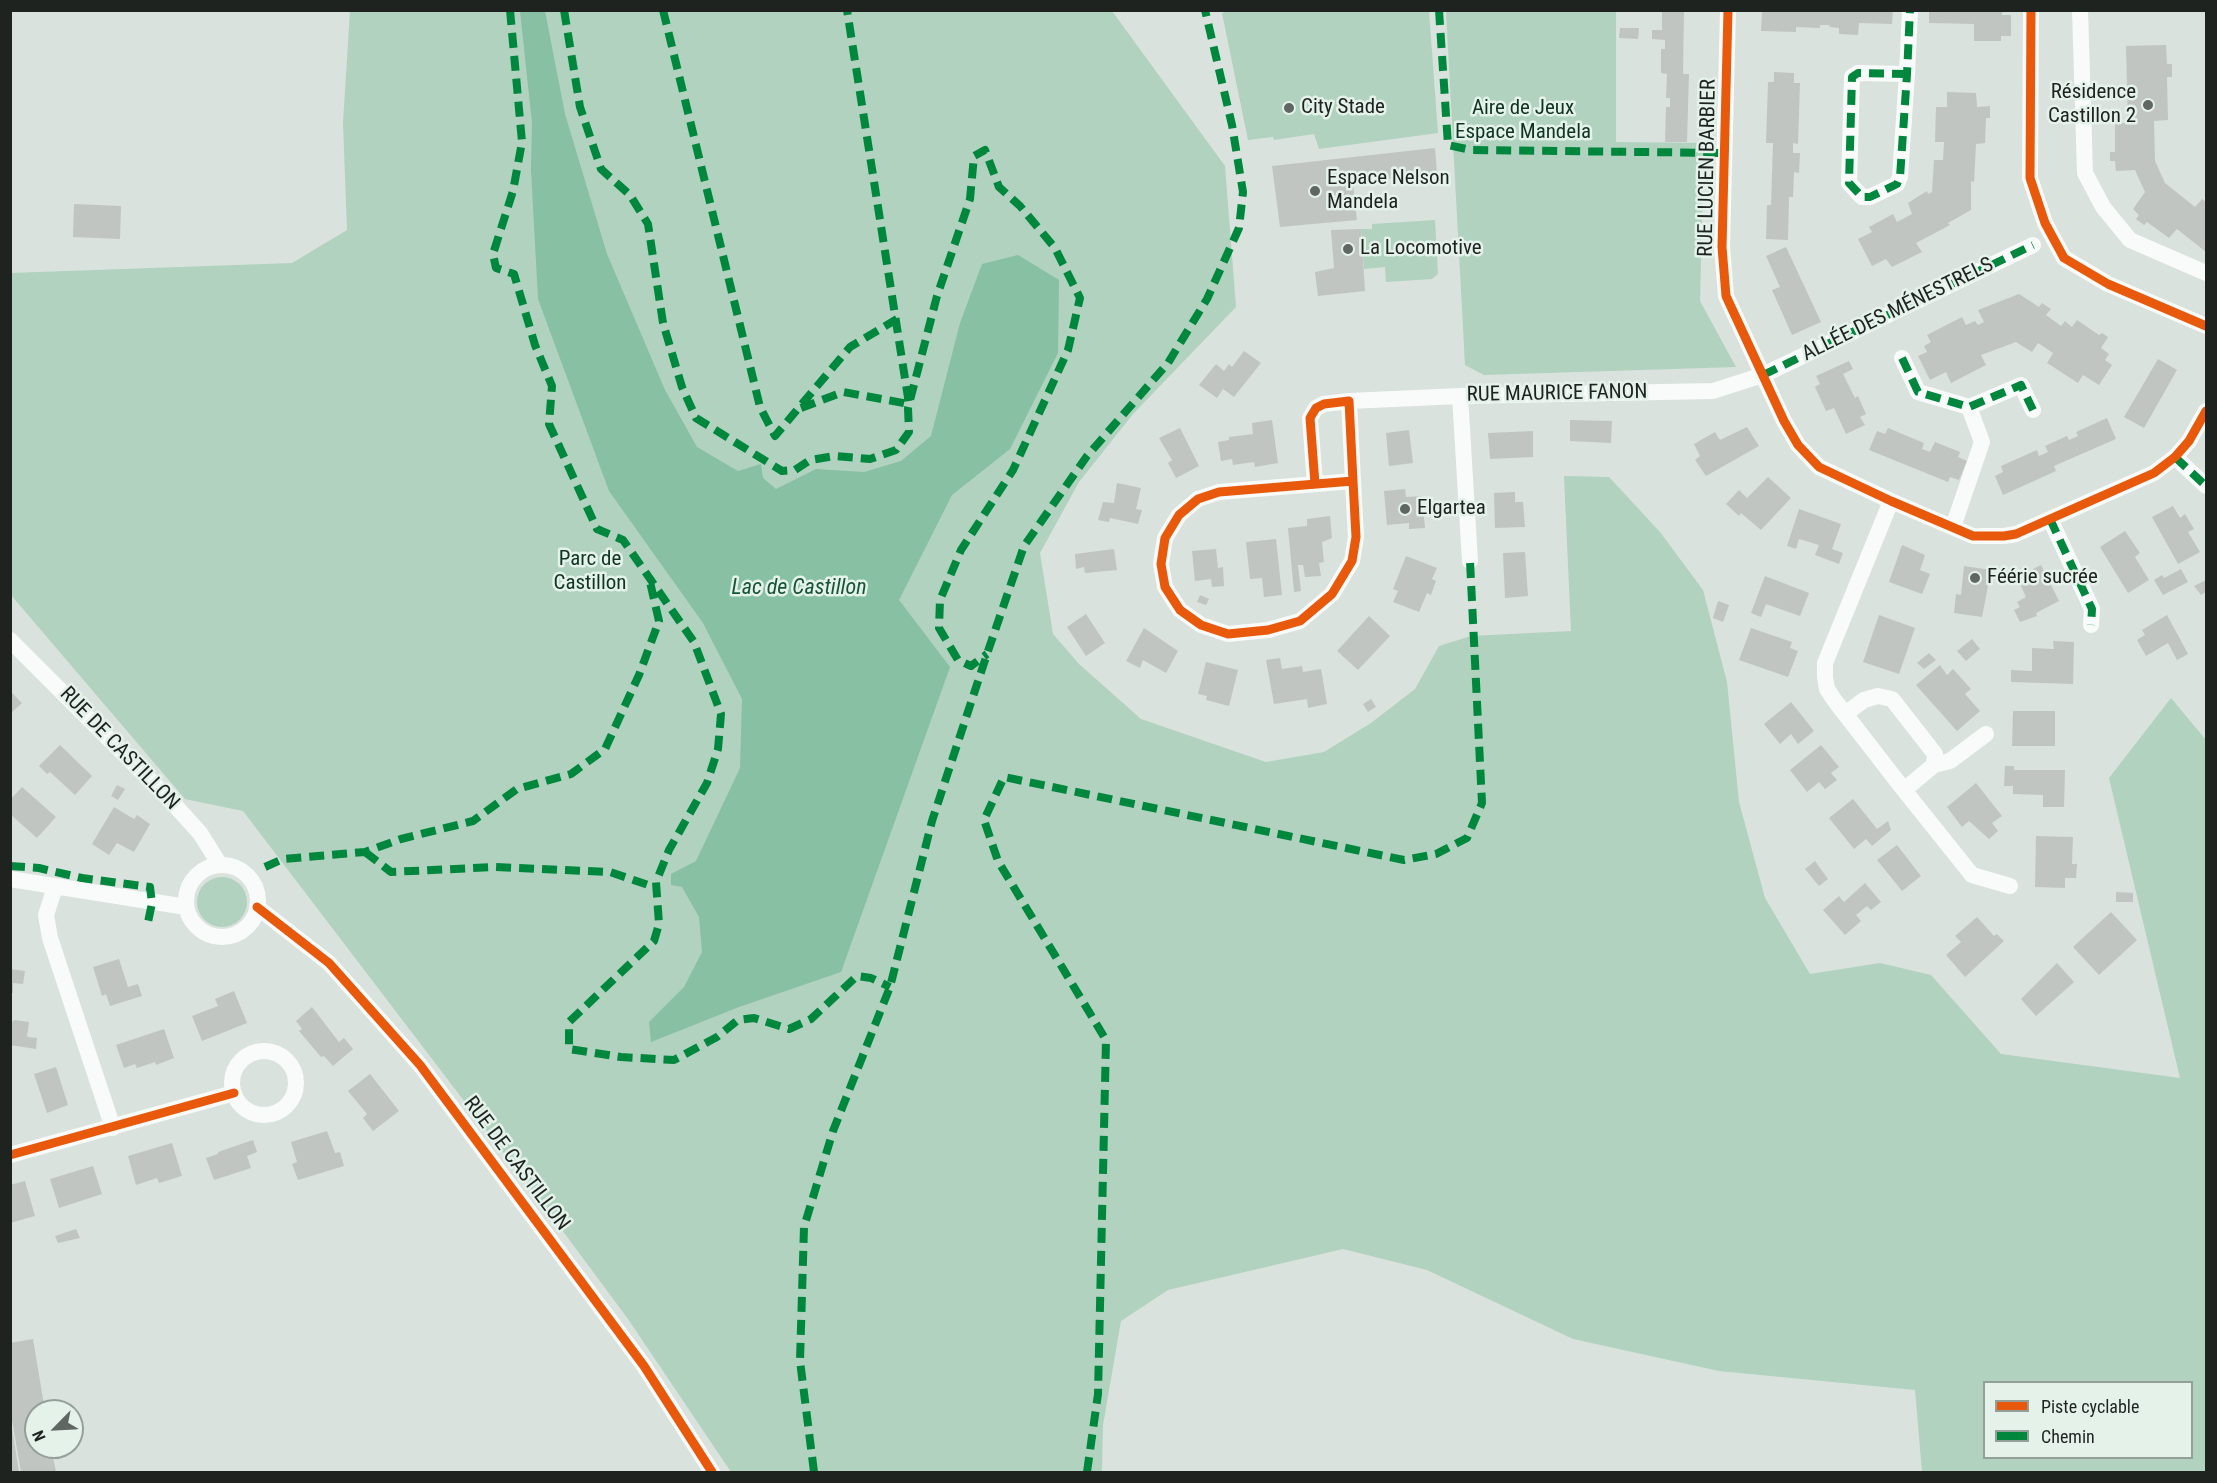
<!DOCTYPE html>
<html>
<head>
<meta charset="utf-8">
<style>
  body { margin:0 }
  #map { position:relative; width:2217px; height:1483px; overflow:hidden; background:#dae2dd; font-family:"Roboto Condensed",sans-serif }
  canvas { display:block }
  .frame { position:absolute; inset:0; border:12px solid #1e2320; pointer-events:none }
  .legend { position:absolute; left:1983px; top:1381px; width:210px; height:78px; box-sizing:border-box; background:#e4f2ea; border:2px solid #959f99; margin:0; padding:8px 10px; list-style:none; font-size:18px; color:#1e2320 }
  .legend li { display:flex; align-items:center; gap:12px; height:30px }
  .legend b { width:30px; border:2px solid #959f99 }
  .north { position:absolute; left:24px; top:1399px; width:60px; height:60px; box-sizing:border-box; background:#e4f2ea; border:2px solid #959f99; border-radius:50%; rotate:246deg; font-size:16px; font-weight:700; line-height:24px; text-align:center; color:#1e2320 }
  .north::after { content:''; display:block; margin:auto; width:21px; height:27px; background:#606662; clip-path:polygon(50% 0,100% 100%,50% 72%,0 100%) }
</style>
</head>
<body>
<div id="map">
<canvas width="2217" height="1483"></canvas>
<div class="frame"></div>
<ul class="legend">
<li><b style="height:8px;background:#e8590c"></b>Piste cyclable</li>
<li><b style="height:8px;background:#00873e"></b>Chemin</li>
</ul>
<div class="north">N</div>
</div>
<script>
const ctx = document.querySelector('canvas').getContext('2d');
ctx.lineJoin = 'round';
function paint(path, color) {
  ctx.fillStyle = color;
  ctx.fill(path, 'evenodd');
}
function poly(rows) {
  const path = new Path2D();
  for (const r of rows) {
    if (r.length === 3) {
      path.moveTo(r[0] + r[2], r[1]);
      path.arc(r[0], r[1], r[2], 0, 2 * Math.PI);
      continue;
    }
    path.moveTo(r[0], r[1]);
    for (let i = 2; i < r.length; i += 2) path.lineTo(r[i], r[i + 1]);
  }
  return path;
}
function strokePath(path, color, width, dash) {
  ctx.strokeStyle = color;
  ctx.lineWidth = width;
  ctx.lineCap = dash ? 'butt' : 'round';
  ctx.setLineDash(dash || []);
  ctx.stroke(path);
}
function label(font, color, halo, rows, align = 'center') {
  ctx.font = font + ' "Roboto Condensed",sans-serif';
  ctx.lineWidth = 5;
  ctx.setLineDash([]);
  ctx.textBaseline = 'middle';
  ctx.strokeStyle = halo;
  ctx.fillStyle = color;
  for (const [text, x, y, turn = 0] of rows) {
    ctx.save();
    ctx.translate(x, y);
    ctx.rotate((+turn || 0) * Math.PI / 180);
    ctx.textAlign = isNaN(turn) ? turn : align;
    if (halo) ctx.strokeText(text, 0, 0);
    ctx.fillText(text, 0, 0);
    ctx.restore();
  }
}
paint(poly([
  [350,11,1112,11,1225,166,1236,307,1133,414,1079,482,1040,553,1053,634,1079,664,1141,719,1266,762,1324,752,1371,723,1415,689,1439,646,1471,636,1571,631,1564,476,1609,477,1660,532,1703,590,1727,682,1739,802,1765,898,1810,974,1880,963,1931,975,2001,1054,2180,1078,2109,778,2171,698,2206,740,2206,1472,1922,1472,1915,1390,1719,1371,1573,1339,1427,1270,1343,1249,1168,1290,1121,1321,1103,1425,1102,1472,731,1472,628,1319,551,1215,243,811,185,799,11,595,10,273,292,263,347,230,343,123],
  [1984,1382,2192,1382,2192,1458,1984,1458],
  [1229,11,1429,11,1438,133,1319,149,1314,134,1274,140,1273,137,1248,140,1222,13],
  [1446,11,1616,11,1616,142,1704,143,1700,301,1736,367,1484,375,1465,365],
  [1435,220,1438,274,1432,279,1386,282,1385,267,1364,269,1361,229,1372,229,1372,224],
  [222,902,25]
]), '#b0d2bf');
paint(poly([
  [520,11,545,11,565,114,607,254,665,390,697,447,738,471,761,464,763,478,776,489,816,469,864,472,901,461,931,436,960,323,982,264,1018,255,1059,280,1058,353,1010,449,952,495,899,600,950,667,841,972,739,1007,651,1042,649,1022,684,987,702,952,699,917,682,887,671,885,671,874,696,861,740,768,742,699,703,623,609,491,538,299,531,170,532,123]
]), '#87c0a2');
paint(poly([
  [1662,10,1684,10,1683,74,1689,74,1687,142,1665,142,1666,107,1670,107,1670,98,1666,98,1667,74,1661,73,1661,49,1665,49,1665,40,1652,39,1652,30,1662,30],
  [1762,10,1893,10,1892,24,1859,23,1858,35,1839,34,1839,28,1830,27,1829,25,1820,25,1820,28,1796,27,1796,32,1761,31],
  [1929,10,2002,10,2002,15,2011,15,2011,36,2001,36,2001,41,1974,41,1974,24,1929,23],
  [1620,28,1639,28,1638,39,1619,38],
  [2166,45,2167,64,2172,64,2172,77,2167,77,2168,120,2154,121,2155,161,2165,183,2195,207,2202,199,2206,202,2206,252,2177,229,2169,238,2147,222,2144,225,2136,219,2139,215,2133,209,2145,192,2135,170,2116,171,2115,161,2110,161,2110,152,2115,152,2115,123,2128,123,2126,46],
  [1774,72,1794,73,1794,83,1800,83,1798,144,1793,143,1793,153,1800,153,1799,173,1794,172,1793,197,1789,197,1788,240,1766,239,1767,205,1771,205,1773,143,1766,143,1768,82,1774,82],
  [1947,92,1976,93,1977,107,1990,106,1990,118,1986,118,1985,143,1976,144,1974,182,1971,181,1971,210,1948,223,1950,225,1916,243,1922,252,1892,267,1886,259,1872,266,1858,239,1872,232,1869,227,1893,214,1897,222,1912,214,1908,203,1927,191,1928,194,1932,192,1934,160,1943,160,1944,142,1935,142,1936,107,1947,107],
  [1435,148,1437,173,1353,183,1357,220,1280,227,1272,166],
  [74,204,121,206,120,239,73,237],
  [1361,229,1365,291,1318,296,1315,272,1334,268,1331,230],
  [1786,247,1821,322,1792,335,1772,290,1780,287,1766,256],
  [2019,294,2039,307,2042,303,2051,309,2046,315,2061,326,2065,321,2072,327,2077,320,2099,335,2102,333,2108,337,2101,348,2109,354,2105,360,2112,365,2099,385,2083,375,2078,383,2047,363,2053,353,2038,343,2032,352,2016,342,1981,355,1986,365,1951,383,1946,372,1930,380,1918,356,1927,352,1924,346,1931,342,1927,335,1962,317,1966,325,1975,321,1978,325,1984,322,1978,310],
  [1244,351,1261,363,1234,397,1223,389,1217,398,1199,385,1216,364,1224,371,1229,364,1232,367],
  [2158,359,2177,370,2144,428,2124,417],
  [1849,361,1853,369,1843,374,1855,398,1858,396,1866,414,1860,417,1865,425,1846,434,1834,408,1826,411,1815,387,1820,384,1816,376],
  [2107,418,2116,439,2054,466,2056,471,2003,495,1995,476,2003,472,2001,466,2037,450,2039,456,2048,452,2045,446,2067,436,2069,440,2078,436,2076,432],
  [1272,420,1278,463,1255,467,1254,462,1233,465,1232,459,1221,461,1218,442,1229,440,1229,437,1253,434,1252,423],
  [1570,420,1612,421,1611,443,1570,441],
  [1747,427,1759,446,1706,476,1695,460,1700,456,1694,444,1715,432,1720,440],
  [1180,428,1199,466,1176,478,1168,463,1172,460,1159,438],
  [1888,428,1924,443,1922,449,1930,452,1935,442,1960,452,1958,457,1967,461,1959,480,1950,477,1948,482,1869,450,1877,431,1885,434],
  [1409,430,1413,463,1389,466,1386,433],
  [1533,431,1533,457,1490,459,1488,433],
  [1768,477,1791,498,1761,530,1741,513,1739,516,1726,504,1739,490,1747,498],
  [1117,483,1141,488,1136,509,1142,510,1138,524,1110,518,1109,522,1098,520,1103,502,1114,503],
  [1405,489,1406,497,1422,496,1425,528,1409,529,1409,523,1387,525,1384,491],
  [1515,492,1515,502,1523,502,1525,527,1495,528,1494,493],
  [2173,506,2180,518,2185,514,2194,529,2188,532,2200,552,2178,564,2152,517],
  [1799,509,1841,524,1832,549,1843,553,1839,564,1815,555,1819,545,1799,539,1796,549,1787,546],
  [1330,516,1332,538,1322,542,1324,562,1319,563,1321,576,1305,577,1303,565,1298,565,1301,591,1294,592,1288,528,1307,526,1307,519],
  [2125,531,2140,553,2135,557,2149,580,2128,593,2100,547],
  [1276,539,1282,595,1264,597,1262,578,1250,579,1246,542],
  [1902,545,1925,555,1920,570,1930,574,1922,594,1889,582],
  [1114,549,1117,570,1085,573,1084,567,1076,569,1075,554],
  [1216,549,1218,568,1223,567,1224,586,1212,587,1211,579,1195,581,1192,551],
  [1525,552,1528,596,1505,598,1503,553],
  [1406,556,1437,568,1432,579,1436,581,1431,595,1427,593,1419,612,1393,602,1398,591,1393,589],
  [2041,565,2059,601,2036,613,2037,616,2020,622,2014,610,2020,607,2017,602,2026,597,2017,577],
  [1964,566,1991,570,1982,617,1954,613,1956,594,1961,595],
  [2181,569,2188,582,2163,595,2154,580,2162,575,2164,578],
  [1765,576,1809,593,1800,616,1766,604,1761,617,1751,613],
  [2206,580,2206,592,2201,595,2194,586],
  [1200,595,1209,599,1206,605,1197,602],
  [1718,601,1729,605,1723,622,1713,618],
  [1086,614,1105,643,1086,656,1067,627],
  [1879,615,1915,628,1899,674,1863,662],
  [2167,615,2188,654,2177,660,2168,643,2146,656,2137,640,2145,635,2142,630],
  [1369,616,1390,636,1358,670,1337,651],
  [1144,628,1178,651,1166,673,1143,660,1140,668,1126,661],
  [1751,628,1792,642,1790,648,1798,651,1788,677,1739,660],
  [1972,639,1980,649,1966,661,1957,651],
  [2053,641,2074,642,2073,684,2011,682,2011,670,2032,671,2032,648,2054,649],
  [1929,653,1936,660,1924,669,1917,663],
  [1280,658,1282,669,1302,666,1303,672,1321,669,1327,704,1308,708,1307,699,1274,704,1266,660],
  [1206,662,1238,670,1229,706,1206,700,1207,696,1198,694],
  [1940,665,1947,675,1953,669,1971,689,1965,694,1980,711,1957,731,1916,685],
  [10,691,22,703,10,714],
  [1371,699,1376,707,1368,712,1363,704],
  [1791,702,1814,731,1798,744,1791,734,1780,744,1764,724],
  [2013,711,2055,711,2055,746,2012,746],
  [60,745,92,776,75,795,50,772,47,774,39,766],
  [1821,745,1839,767,1831,773,1837,780,1825,789,1819,782,1807,792,1790,770],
  [2005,766,2014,766,2014,770,2065,770,2064,807,2043,807,2043,795,2013,794,2013,786,2004,786],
  [1976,783,2002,816,1992,823,1998,831,1989,839,1969,821,1962,827,1947,807],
  [117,785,125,789,118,800,111,796],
  [22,787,56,817,37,838,10,814,10,800],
  [1853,799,1877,829,1888,821,1891,830,1872,846,1866,839,1854,849,1829,818],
  [114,807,134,819,137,815,150,824,134,852,117,843,109,855,92,844],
  [2036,836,2073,837,2072,864,2077,864,2076,878,2065,878,2065,888,2035,887],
  [1897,845,1921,876,1902,891,1877,860],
  [1815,861,1828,879,1819,886,1805,869],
  [1865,883,1881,902,1871,910,1867,906,1856,915,1861,921,1845,935,1823,910,1839,896,1844,902],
  [2116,892,2133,893,2133,902,2116,902],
  [2111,912,2137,940,2099,975,2073,947],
  [1977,917,1994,936,1997,934,2004,941,1965,977,1946,955,1961,942,1955,936],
  [119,959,128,987,138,984,142,996,110,1006,106,994,102,996,93,967],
  [2057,963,2074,982,2036,1016,2021,999],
  [10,969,25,971,23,984,13,983,13,993,10,993],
  [234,991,247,1023,202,1041,192,1016,218,1006,215,999],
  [312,1007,339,1042,344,1038,353,1049,333,1066,324,1056,321,1057,299,1031,302,1029,296,1021],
  [14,1020,29,1022,27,1037,37,1038,36,1049,10,1045,10,1024],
  [164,1029,174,1058,156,1065,155,1062,137,1068,135,1064,124,1068,116,1045],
  [56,1067,68,1105,47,1113,34,1074],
  [370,1074,399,1111,373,1131,363,1118,367,1114,348,1091],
  [327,1131,335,1153,340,1152,344,1166,298,1180,292,1164,297,1162,291,1142],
  [253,1140,257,1152,247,1156,251,1168,214,1180,206,1158,218,1154,218,1152],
  [172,1143,182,1176,159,1183,157,1178,136,1185,128,1156],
  [93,1166,102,1194,59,1208,50,1179],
  [25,1181,35,1216,10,1223,10,1185],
  [76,1229,80,1238,58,1243,55,1236],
  [33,1339,45,1411,36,1411,36,1447,51,1447,56,1472,21,1472,10,1409,10,1343],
  [12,1428,19,1472,10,1472]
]), '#c0c5c2');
strokePath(poly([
  [1728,10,1722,247,1726,296,1784,421,1798,445,1819,467,1891,501,1973,536,2004,536,2016,534,2154,473,2175,457,2189,441,2206,411],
  [2031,10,2030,178,2045,223,2064,258,2108,284,2206,326],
  [2080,10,2085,173,2103,207,2130,240,2206,273],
  [1907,74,1858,73,1852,77,1849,183,1862,197,1870,197,1897,184,1900,177,1907,74,1910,10],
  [1902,358,1918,392,1969,407,2021,385,2033,410],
  [1460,396,1470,561],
  [1349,401,1460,396,1713,391,1763,375,2033,245],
  [2175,457,2206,486],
  [1315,484,1310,418,1316,408,1324,404,1349,401,1353,481,1356,537,1352,561,1332,594,1300,621,1268,630,1228,634,1201,625,1180,610,1165,587,1161,564,1165,538,1179,515,1198,499,1219,492,1353,481],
  [2050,519,2092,609,2091,625],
  [1953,527,1982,442,1969,407],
  [10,640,170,800,200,833,220,865],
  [1845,714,1864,700,1878,696,1892,699,1935,754,1934,765,1904,790,1835,701,1827,689,1825,677,1825,663,1891,501],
  [1934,765,1950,761,1986,734],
  [1904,790,1972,875,2010,886],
  [222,901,36],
  [10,879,186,907],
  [55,887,46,915,50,938,113,1128],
  [257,907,329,963,420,1065,644,1366,712,1472],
  [264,1083,32],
  [10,1155,234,1093]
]), '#f9fbfa', 16);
strokePath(poly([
  [510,10,522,142,513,191,493,254,496,268,514,274,535,345,552,386,549,424,597,529,623,540,694,642,721,714,718,749,707,783,669,850,656,882,659,924,654,941,569,1022,569,1049,621,1057,674,1060,717,1037,738,1020,754,1018,789,1029,811,1019,857,976,871,978,890,987],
  [564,10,580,107,601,169,630,195,648,224,663,323,682,387,696,418,782,471,795,470,810,460,835,456,870,459,896,450,909,432,908,408,937,296,970,199,974,156,985,150,999,187,1020,206,1055,248,1080,298,1068,350,1013,470,961,550,940,600,939,628,958,660,971,666,987,654],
  [663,10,760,407,775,436,850,347,897,319],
  [1439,10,1448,145,1471,150,1726,153],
  [1907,74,1858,73,1852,77,1849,183,1862,197,1870,197,1897,184,1900,177,1907,74,1910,10],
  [1902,358,1918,392,1969,407,2021,385,2033,410],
  [1763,375,2033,245],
  [801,408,843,392,909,404,847,10],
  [2175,457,2206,486],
  [2050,519,2092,609,2091,625],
  [365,852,391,872,495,867,610,872,657,888],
  [10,866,39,868,82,878,150,887,152,903,147,927],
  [265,867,283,859,365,852,401,839,473,821,517,789,571,774,605,749,639,675,659,621,650,582],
  [814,1472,800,1361,804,1227,833,1131,890,987,932,821,987,654,1024,546,1087,456,1168,363,1207,299,1239,228,1243,192,1232,125,1205,10],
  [1087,1472,1098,1394,1106,1040,998,861,984,820,1004,777,1404,860,1436,854,1467,838,1482,803,1470,561]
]), '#00873e', 8, [15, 8]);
strokePath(poly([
  [1728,10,1722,247,1726,296,1784,421,1798,445,1819,467,1891,501,1973,536,2004,536,2016,534,2154,473,2175,457,2189,441,2206,411],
  [2031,10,2030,178,2045,223,2064,258,2108,284,2206,326],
  [1315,484,1310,418,1316,408,1324,404,1349,401,1353,481,1356,537,1352,561,1332,594,1300,621,1268,630,1228,634,1201,625,1180,610,1165,587,1161,564,1165,538,1179,515,1198,499,1219,492,1353,481],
  [257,907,329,963,420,1065,644,1366,712,1472],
  [10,1155,234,1093]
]), '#e8590c', 9);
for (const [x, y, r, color] of [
  [2148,105,6,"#606662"],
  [1289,108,6,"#606662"],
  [1315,191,6,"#606662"],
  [1348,249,6,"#606662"],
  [1405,509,6,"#606662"],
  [1975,578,6,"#606662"]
]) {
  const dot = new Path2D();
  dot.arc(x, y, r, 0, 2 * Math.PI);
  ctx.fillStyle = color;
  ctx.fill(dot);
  strokePath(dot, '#e4f2ea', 2);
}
label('21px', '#1e2320', '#e4f2ea', [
  ["Résidence",2136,93,"right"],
  ["Castillon 2",2136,117,"right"],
  ["City Stade",1301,108],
  ["Espace Nelson",1327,179],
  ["Mandela",1327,203],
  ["La Locomotive",1360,249],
  ["Elgartea",1417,509],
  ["Féérie sucrée",1987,578]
], 'left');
label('21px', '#103423', '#e4f2ea', [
  ["Aire de Jeux",1523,109],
  ["Espace Mandela",1523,133],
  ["Parc de",590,560],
  ["Castillon",590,584]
]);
label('21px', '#1e2320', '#e4f2ea', [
  ["RUE LUCIEN BARBIER",1708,168,-89],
  ["ALLÉE DES MÉNESTRELS",1898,310,-26],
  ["RUE MAURICE FANON",1557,394,-1],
  ["RUE DE CASTILLON",119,749,46],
  ["RUE DE CASTILLON",516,1164,53]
]);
label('italic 22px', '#165438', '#e4f2ea', [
  ["Lac de Castillon",799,588]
]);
</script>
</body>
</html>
